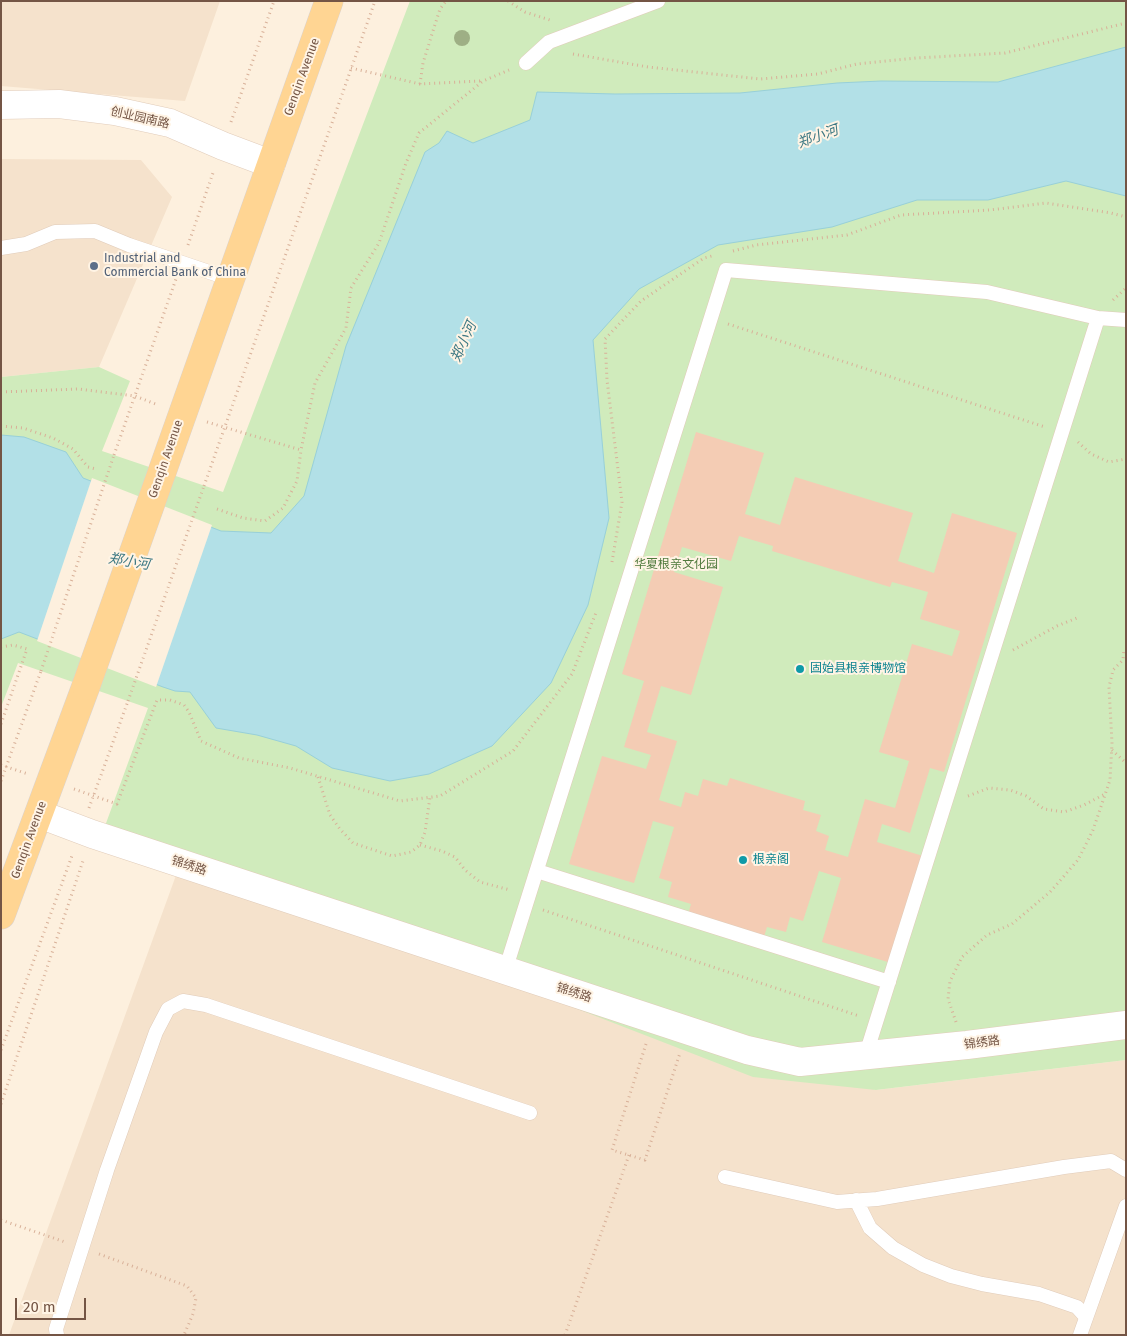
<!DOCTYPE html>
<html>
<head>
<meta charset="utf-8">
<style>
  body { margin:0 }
  #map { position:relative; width:1127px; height:1336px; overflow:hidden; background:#fdf0de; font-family:"Fira Sans",sans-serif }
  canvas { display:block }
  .frame { position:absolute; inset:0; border:2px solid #745545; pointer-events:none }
  .scale { position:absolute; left:15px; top:1298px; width:71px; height:22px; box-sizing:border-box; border:2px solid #745545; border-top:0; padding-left:6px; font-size:15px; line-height:18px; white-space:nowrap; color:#745545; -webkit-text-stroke:4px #fff4e5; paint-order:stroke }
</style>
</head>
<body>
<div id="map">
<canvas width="1127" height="1336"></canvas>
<div class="frame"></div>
<div class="scale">20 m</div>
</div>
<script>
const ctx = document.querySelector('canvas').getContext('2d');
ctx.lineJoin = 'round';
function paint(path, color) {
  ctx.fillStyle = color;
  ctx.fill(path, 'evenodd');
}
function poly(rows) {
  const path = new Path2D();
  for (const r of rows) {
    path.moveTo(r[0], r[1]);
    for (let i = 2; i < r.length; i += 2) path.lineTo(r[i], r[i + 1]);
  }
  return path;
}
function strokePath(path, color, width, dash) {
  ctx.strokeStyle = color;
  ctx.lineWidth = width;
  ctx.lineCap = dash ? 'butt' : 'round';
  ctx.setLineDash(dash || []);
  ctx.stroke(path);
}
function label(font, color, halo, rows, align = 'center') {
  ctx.font = font + ' "Fira Sans","Noto Sans SC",sans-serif';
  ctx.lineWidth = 4;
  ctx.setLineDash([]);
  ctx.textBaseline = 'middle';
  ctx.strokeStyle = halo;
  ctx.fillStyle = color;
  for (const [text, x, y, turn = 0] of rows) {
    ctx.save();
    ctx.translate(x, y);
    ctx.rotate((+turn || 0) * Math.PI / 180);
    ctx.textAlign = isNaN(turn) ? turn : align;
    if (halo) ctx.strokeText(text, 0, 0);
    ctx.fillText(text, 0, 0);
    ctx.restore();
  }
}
paint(poly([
  [1,1,220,1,185,101,1,86],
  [1,159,141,160,172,197,99,367,1,377],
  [183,856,876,1090,1126,1060,1126,1335,9,1335]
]), '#f5e2cc');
paint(poly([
  [410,1,1126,1,1126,1060,876,1090,753,1077,105,826,148,708,18,663,1,707,1,377,99,367,130,381,102,451,223,492]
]), '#d0ebbc');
const water = poly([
  [1126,47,1126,196,1066,181,988,200,917,200,832,227,718,245,639,289,593,340,609,518,588,605,551,683,492,746,429,774,390,781,332,768,296,746,257,735,216,728,190,692,175,691,163,687,19,632,1,639,1,435,24,437,66,452,83,478,221,531,271,533,304,496,346,346,425,152,439,143,447,131,473,143,530,120,537,92,615,94,740,93,837,83,881,81,998,82,1126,47]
]);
paint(water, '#b2e0e7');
strokePath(water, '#98d0d9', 1);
paint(poly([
  [92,478,212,525,156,687,37,641]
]), '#fdf0de');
paint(poly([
  [696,432,764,453,745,514,780,525,795,477,913,513,898,561,934,573,952,513,1017,533,944,772,930,768,910,833,882,824,877,842,923,856,891,963,822,942,841,878,819,871,803,921,790,917,786,932,767,927,763,940,687,918,691,904,668,897,672,882,659,878,674,827,653,821,634,883,569,864,602,756,646,769,651,755,624,747,644,681,622,674],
  [739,536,773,546,772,551,890,587,892,582,928,592,920,619,960,631,952,656,912,644,879,752,909,761,895,808,865,799,848,857,825,850,829,836,816,831,821,815,803,810,805,801,730,778,727,786,703,779,698,796,685,792,681,807,659,800,677,741,647,732,661,686,691,695,723,587,674,572,682,547,731,561]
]), '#f4ccb4');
const service = poly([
  [526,63,549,42,658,1],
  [1,248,26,244,55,232,95,231,129,245,230,279],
  [537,871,889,982],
  [505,971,726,270,987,292,1098,318,1126,320],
  [866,1054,1098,318],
  [725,1177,837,1202,877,1199,1064,1167,1111,1161,1126,1170],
  [856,1200,870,1228,893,1248,923,1265,951,1276,982,1284,1039,1294,1077,1307,1086,1317],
  [57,1335,56,1329,107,1170,156,1032,168,1009,183,1001,206,1005,530,1113],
  [1080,1335,1126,1206]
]);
const minor = poly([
  [1,105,59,104,115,111,170,123,223,146,271,164],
  [39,814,92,834,747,1050,800,1062,967,1045,1126,1025]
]);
const primary = poly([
  [162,472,329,1],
  [1,915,86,686]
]);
strokePath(service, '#e1ccba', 15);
strokePath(minor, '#e1ccba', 29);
strokePath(primary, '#dbd3cf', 29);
strokePath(poly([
  [508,1,525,12,553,21],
  [573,54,648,67,760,79,818,74,857,64,916,58,1005,53,1126,23],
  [351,68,420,84,481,81],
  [420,84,423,63,432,34,440,9,446,1],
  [231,122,274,1],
  [188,245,214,170],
  [733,251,756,245,847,235,901,215,990,210,1046,203,1111,213,1126,217],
  [1113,300,1126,288],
  [728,324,1045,427],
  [1,392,78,389,135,396,158,405],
  [207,422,301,450,315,383,346,328,351,288,379,243,406,163,419,133,483,81,509,70],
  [1,426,23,428,53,438,73,449,88,467,96,469],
  [1078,442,1091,454,1109,462,1126,459],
  [114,455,176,279],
  [204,486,375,1],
  [217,509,243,518,265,521,283,508,297,481,301,450],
  [612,562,622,502,607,380,605,339,641,301,704,258,712,256],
  [1,647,13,645,27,649,1,724],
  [1013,650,1057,626,1077,618],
  [1112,750,1126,763],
  [1,765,28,774],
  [318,777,330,815,340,829,353,843,392,856,411,852,420,845,425,832,430,797],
  [1,781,41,671],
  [74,789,117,804,157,700,170,700,184,705,189,712,201,741,239,758,290,768,400,801,440,796,513,751,572,674,597,610],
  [968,796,989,788,1010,790,1026,796,1044,809,1064,812,1084,805,1105,794],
  [89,808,128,701],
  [420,845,442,851,455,857,465,870,480,882,510,890],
  [543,910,859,1016],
  [956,1022,948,999,950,981,962,957,987,935,1012,924,1050,892,1078,860,1093,830,1110,780,1112,743,1109,687,1113,670,1123,660,1124,649],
  [646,1044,612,1150,645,1160,680,1053],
  [1,1050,73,853],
  [1,1104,84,858],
  [1,1220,65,1242],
  [99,1254,187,1286,196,1298,193,1314,184,1335],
  [565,1335,629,1155]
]), '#d8b098', 3, [1, 4]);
strokePath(service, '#fff', 14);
strokePath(minor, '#fff', 28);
strokePath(primary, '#ffd593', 28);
const primaryBridge = poly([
  [86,686,162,472]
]);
strokePath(primaryBridge, '#dbd3cf', 29, []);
strokePath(poly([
  [41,671,114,455],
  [128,701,204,486]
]), '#d8b098', 3, [1, 4]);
strokePath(primaryBridge, '#ffd593', 28);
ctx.fillStyle = '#9eaf85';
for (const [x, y] of [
  [462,38]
]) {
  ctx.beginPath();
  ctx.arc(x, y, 8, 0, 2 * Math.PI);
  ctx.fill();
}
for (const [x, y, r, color] of [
  [94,266,5,"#5c6f8a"],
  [800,669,5,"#0f9aa8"],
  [743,860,5,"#0f9aa8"]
]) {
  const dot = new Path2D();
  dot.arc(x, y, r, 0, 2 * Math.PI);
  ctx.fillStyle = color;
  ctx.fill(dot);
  strokePath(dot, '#fff4e5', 2);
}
label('12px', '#745545', '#fff4e5', [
  ["Genqin Avenue",302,77,-70],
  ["创业园南路",140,118,13],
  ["Genqin Avenue",166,459,-71],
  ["Genqin Avenue",29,840,-70],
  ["锦绣路",189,866,18],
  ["锦绣路",574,993,18],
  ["锦绣路",982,1043,-7]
]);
label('12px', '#4e5e75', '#fff4e5', [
  ["Industrial and",104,259],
  ["Commercial Bank of China",104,273]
], 'left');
label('12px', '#507a3d', '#fff4e5', [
  ["华夏根亲文化园",676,565]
]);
label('12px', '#0d838f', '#fff4e5', [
  ["固始县根亲博物馆",810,669],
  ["根亲阁",753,860]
], 'left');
label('italic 14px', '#3b7782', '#fff4e5', [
  ["郑小河",818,137,-20],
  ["郑小河",464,342,-66],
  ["郑小河",129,562,9]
]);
</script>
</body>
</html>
